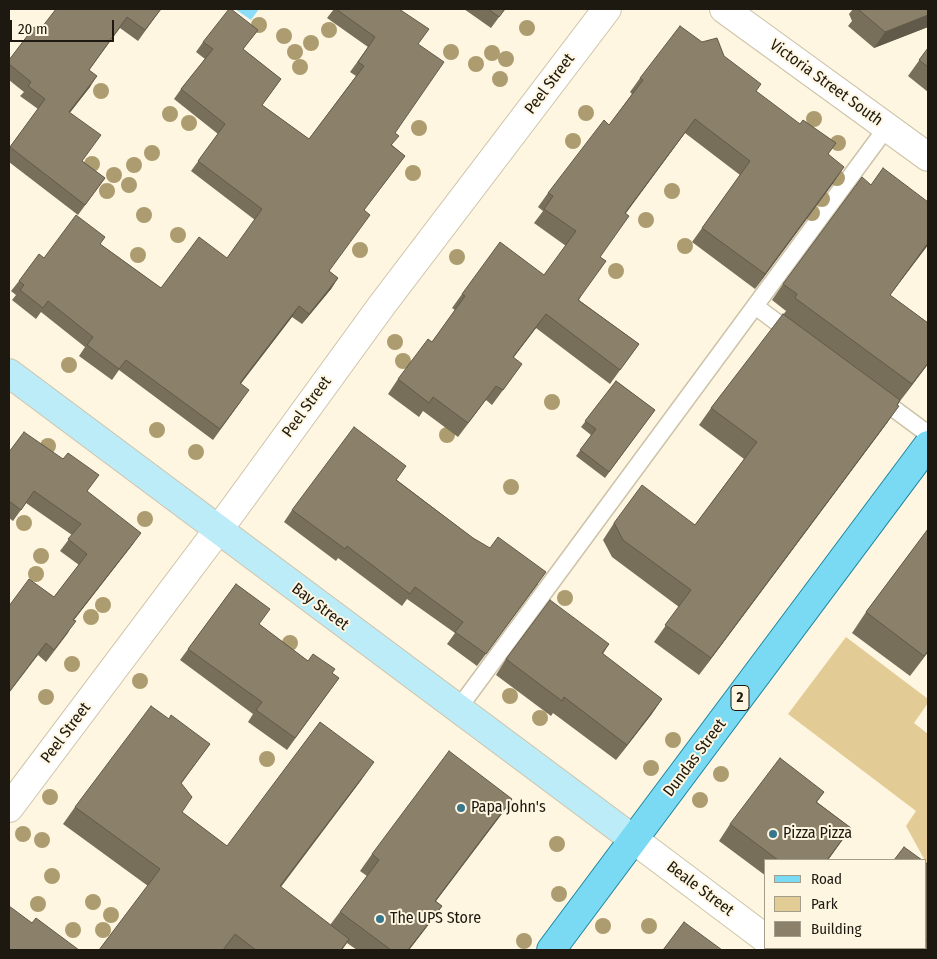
<!DOCTYPE html>
<html>
<head>
<meta charset="utf-8">
<style>
  body { margin:0 }
  #map { position:relative; width:937px; height:959px; overflow:hidden; background:#fef6e1; font-family:"Fira Sans Condensed",sans-serif }
  canvas { display:block }
  .frame { position:absolute; inset:0; border:10px solid #1d1910; pointer-events:none }
  .legend { position:absolute; left:764px; top:859px; width:162px; height:90px; box-sizing:border-box; background:#fef6e1; border:1px solid #a49e8d; margin:0; padding:6px 9px; list-style:none; font-size:15px; color:#1d1910 }
  .legend li { display:flex; align-items:center; gap:10px; height:25px }
  .legend b { width:25px; border:1px solid #a49e8d }
  .scale { position:absolute; left:10px; top:20px; width:104px; height:22px; box-sizing:border-box; border:2px solid #1d1910; border-top:0; padding-left:6px; font-size:15px; line-height:18px; white-space:nowrap; color:#1d1910; -webkit-text-stroke:4px #fef6e1; paint-order:stroke }
</style>
</head>
<body>
<div id="map">
<canvas width="937" height="959"></canvas>
<div class="frame"></div>
<ul class="legend">
<li><b style="height:6px;background:#7adaf4"></b>Road</li>
<li><b style="height:14px;background:#e2cb94"></b>Park</li>
<li><b style="height:14px;background:#8b816a"></b>Building</li>
</ul>
<div class="scale">20 m</div>
</div>
<script>
const ctx = document.querySelector('canvas').getContext('2d');
ctx.lineJoin = 'round';
function paint(path, color) {
  ctx.fillStyle = color;
  ctx.fill(path, 'evenodd');
}
function poly(rows) {
  const path = new Path2D();
  for (const r of rows) {
    path.moveTo(r[0], r[1]);
    for (let i = 2; i < r.length; i += 2) path.lineTo(r[i], r[i + 1]);
  }
  return path;
}
function strokePath(path, color, width, dash) {
  ctx.strokeStyle = color;
  ctx.lineWidth = width;
  ctx.lineCap = dash ? 'butt' : 'round';
  ctx.setLineDash(dash || []);
  ctx.stroke(path);
}
function label(font, color, halo, rows, align = 'center') {
  ctx.font = font + ' "Fira Sans Condensed",sans-serif';
  ctx.lineWidth = 4;
  ctx.setLineDash([]);
  ctx.textBaseline = 'middle';
  ctx.strokeStyle = halo;
  ctx.fillStyle = color;
  for (const [text, x, y, turn = 0] of rows) {
    ctx.save();
    ctx.translate(x, y);
    ctx.rotate((+turn || 0) * Math.PI / 180);
    ctx.textAlign = isNaN(turn) ? turn : align;
    if (halo) ctx.strokeText(text, 0, 0);
    ctx.fillText(text, 0, 0);
    ctx.restore();
  }
}
paint(poly([
  [846,637,928,699,928,703,914,723,928,734,928,866,906,826,916,811,788,714]
]), '#e2cb94');
paint(poly([
  [235,9,259,9,251,20]
]), '#8bddf9');
const lane = poly([
  [755,306,794,335],
  [878,397,928,434],
  [458,709,887,127]
]);
const street = poly([
  [724,9,928,157],
  [9,808,233,510,382,305,607,9],
  [633,839,766,939]
]);
const secondary = poly([
  [9,373,633,839]
]);
const primary = poly([
  [551,950,928,445]
]);
strokePath(lane, '#cdc3a9', 19);
strokePath(street, '#cdc3a9', 30);
strokePath(secondary, '#cdc3a9', 30);
strokePath(primary, '#20869f', 30);
strokePath(lane, '#fff', 16);
strokePath(street, '#fff', 28);
strokePath(secondary, '#bdecf9', 28);
strokePath(primary, '#7adaf4', 28);
ctx.fillStyle = '#ac9c6f';
for (const [x, y] of [
  [259,25],
  [527,28],
  [329,30],
  [284,36],
  [311,43],
  [295,52],
  [451,52],
  [492,53],
  [506,59],
  [476,64],
  [300,67],
  [500,79],
  [101,91],
  [586,113],
  [170,114],
  [814,119],
  [189,123],
  [419,128],
  [573,141],
  [838,143],
  [152,153],
  [92,164],
  [134,165],
  [413,173],
  [114,175],
  [837,178],
  [129,185],
  [107,191],
  [672,191],
  [822,199],
  [812,213],
  [144,215],
  [646,220],
  [178,235],
  [685,246],
  [360,250],
  [138,255],
  [457,257],
  [616,271],
  [395,342],
  [403,361],
  [69,365],
  [552,402],
  [157,430],
  [447,435],
  [48,446],
  [196,452],
  [511,487],
  [145,519],
  [24,523],
  [41,556],
  [36,574],
  [565,598],
  [103,605],
  [91,617],
  [290,643],
  [72,664],
  [140,681],
  [510,696],
  [46,697],
  [540,718],
  [673,740],
  [267,759],
  [651,768],
  [721,774],
  [50,797],
  [700,800],
  [23,834],
  [42,840],
  [557,844],
  [52,876],
  [559,894],
  [93,902],
  [38,904],
  [111,915],
  [603,926],
  [649,926],
  [73,930],
  [103,930],
  [524,941]
]) {
  ctx.beginPath();
  ctx.arc(x, y, 8, 0, 2 * Math.PI);
  ctx.fill();
}
paint(poly([
  [161,9,138,41,120,28,89,70,90,87,69,113,82,161,105,178,78,215,9,162,9,148,38,109,20,96,24,92,9,80,9,60,39,31],
  [334,9,399,9,418,44,392,145,405,156,364,210,329,271,338,278,331,289,302,324,292,317,241,383,242,400,213,440,119,370,112,380,79,356,85,347,41,312,36,319,12,300,16,295,11,291,19,281,44,258,100,244,161,288,227,258,255,220,191,171,218,134,174,99,181,89,205,59,196,52,203,42,258,30,243,49,281,79,262,105,309,139,356,76,350,72,368,47,327,18],
  [464,9,505,9,491,28],
  [853,9,928,9,928,27,874,48,848,26,852,21,849,14],
  [702,42,724,56,756,91,829,154,834,182,755,289,692,242,740,175,685,133,625,214,600,257,579,300,639,344,610,384,536,328,514,357,512,378,492,405,486,400,458,437,423,411,419,417,388,394,398,379,432,342,455,310,452,308,462,294,544,275,566,246,534,223,543,211,538,207,548,193,609,125,632,94,630,92,640,78],
  [928,48,928,92,908,76],
  [871,185,928,202,928,245,890,295,928,323,928,364,900,401,887,423,699,675,654,642,679,607,612,557,603,540,614,523,695,525,744,459,699,425,711,408,786,311,772,300,783,284],
  [616,381,655,410,605,478,576,456,591,435,581,427],
  [9,452,87,491,133,544,74,620,68,633,46,662,38,655,54,597,79,565,60,551,72,535,26,503,13,521,9,518],
  [397,480,473,538,538,584,477,666,447,644,455,633,407,599,402,606,338,558,336,561,284,522,292,510],
  [928,529,928,652,910,676,852,633,866,612],
  [236,584,259,624,308,661,332,673,339,678,287,750,248,722,253,714,180,660],
  [609,644,603,654,662,699,651,715,616,760,553,713,551,716,496,675,506,659],
  [169,719,210,744,181,784,182,812,227,846,362,779,281,887,330,925,367,876,360,871,372,854,512,799,501,815,436,901,442,906,409,950,357,950,347,943,342,950,99,950,148,886,63,824,75,807],
  [824,792,817,802,851,828,828,860,766,860,766,876,719,841,730,824],
  [926,863,928,865,928,948,927,950,897,950,894,948,926,948]
]), '#786f5b');
paint(poly([
  [928,15,928,27,874,48,885,32],
  [97,76,90,87,62,123,69,112],
  [695,119,685,133,615,228,625,213],
  [844,167,834,182,755,289,765,274],
  [928,243,928,245,878,311,890,295],
  [338,278,331,289,302,324,309,314],
  [299,306,292,317,233,394,240,383],
  [546,314,536,328,503,371,513,357],
  [928,363,928,364,900,401,912,384],
  [899,406,887,423,699,675,711,658],
  [141,533,133,544,65,631,73,620],
  [46,643,38,655,9,693,9,692],
  [928,651,928,652,910,676],
  [662,699,651,715,616,760,627,745],
  [374,762,362,779,268,903,280,886],
  [512,799,501,815,423,918,435,901],
  [851,828,828,860,827,860],
  [442,906,430,923,409,950,408,950]
]), '#615a4a');
const building = poly([
  [56,9,161,9,145,30,127,17,89,70,97,76,69,112,101,135,82,161,105,178,85,205,10,147,45,99,28,86,31,82,9,64,9,60,34,27,39,31,56,9],
  [229,9,231,9,258,30,243,49,281,79,262,105,309,139,364,66,358,62,375,37,336,9,399,9,429,29,418,44,444,62,395,133,399,136,391,145,405,156,364,210,370,215,329,271,338,278,309,314,299,306,240,383,249,390,220,429,126,360,119,369,87,345,93,337,48,301,43,308,20,290,24,285,19,281,39,254,44,258,76,215,105,237,100,244,161,288,199,237,227,258,262,209,198,161,225,124,181,89,213,49,203,42,229,9],
  [488,9,505,9,499,17,488,9],
  [861,9,928,9,928,15,885,32,859,10,861,9],
  [680,26,702,42,717,38,724,56,761,84,756,91,800,124,803,120,836,143,828,154,844,167,765,274,702,228,750,161,695,119,625,213,629,216,600,257,606,261,578,300,639,344,620,370,546,314,513,357,522,364,503,390,496,386,468,423,433,397,429,403,398,379,428,339,432,342,465,296,462,294,500,242,544,275,576,231,544,209,553,196,548,193,604,120,609,125,643,80,640,78,680,26],
  [928,48,928,67,919,60,928,48],
  [883,168,928,202,928,243,890,295,928,323,928,363,912,384,795,298,797,294,783,284,862,177,871,185,883,168],
  [783,314,900,400,897,405,899,406,711,658,665,625,691,590,623,540,614,523,642,485,695,525,757,442,711,408,783,314],
  [616,381,655,410,609,472,580,450,596,429,585,421,616,381],
  [354,427,406,466,396,480,473,538,490,548,498,537,546,572,486,654,455,632,463,622,415,587,410,594,347,546,345,549,292,510,354,427],
  [24,432,63,459,68,453,99,475,87,491,141,533,73,620,76,621,54,650,46,643,9,692,9,606,29,579,54,597,87,554,68,539,81,524,34,491,21,510,9,501,9,452,24,432],
  [928,529,928,651,924,656,866,612,928,529],
  [236,584,270,609,259,624,308,661,313,654,335,669,332,673,339,678,295,738,256,710,262,702,188,649,236,584],
  [550,600,609,644,602,653,662,699,627,745,564,697,562,701,506,659,550,600],
  [151,706,169,719,171,715,210,744,181,783,192,797,182,812,227,846,320,722,374,762,280,886,349,939,341,950,256,950,235,934,223,950,99,950,160,869,75,807,151,706],
  [449,751,512,799,435,901,442,906,408,950,391,950,340,912,379,860,372,854,449,751],
  [780,758,824,792,816,802,851,828,827,860,778,860,730,824,780,758],
  [904,847,922,860,894,860,904,847],
  [926,863,928,865,928,941,926,939,926,863],
  [9,906,32,923,36,918,79,950,9,950,9,906],
  [684,922,722,950,663,950,684,922]
]);
paint(building, '#8b816a');
strokePath(building, '#615a4a', 1);
for (const [x, y, r, color] of [
  [461,808,5,"#37768b"],
  [773,834,5,"#37768b"],
  [380,919,5,"#37768b"]
]) {
  const dot = new Path2D();
  dot.arc(x, y, r, 0, 2 * Math.PI);
  ctx.fillStyle = color;
  ctx.fill(dot);
  strokePath(dot, '#fef6e1', 2);
}
for (const [x, y, w] of [
  [740,698,18]
]) {
  const box = new Path2D();
  box.roundRect(x - w / 2, y - 12.5, w, 25, 4);
  ctx.fillStyle = '#fef6e1';
  ctx.fill(box);
  strokePath(box, '#1d1910', 1);
}
label('bold 15px', '#1d1910', null, [
  ["2",740,698]
]);
label('16px', '#1d1910', '#fef6e1', [
  ["Victoria Street South",826,83,36],
  ["Peel Street",550,84,-53],
  ["Peel Street",307,407,-54],
  ["Bay Street",320,607,37],
  ["Peel Street",66,733,-53],
  ["Dundas Street",695,758,-53],
  ["Beale Street",700,889,37]
]);
label('16px', '#1d1910', '#fef6e1', [
  ["Papa John's",471,808],
  ["Pizza Pizza",783,834],
  ["The UPS Store",390,919]
], 'left');
</script>
</body>
</html>
